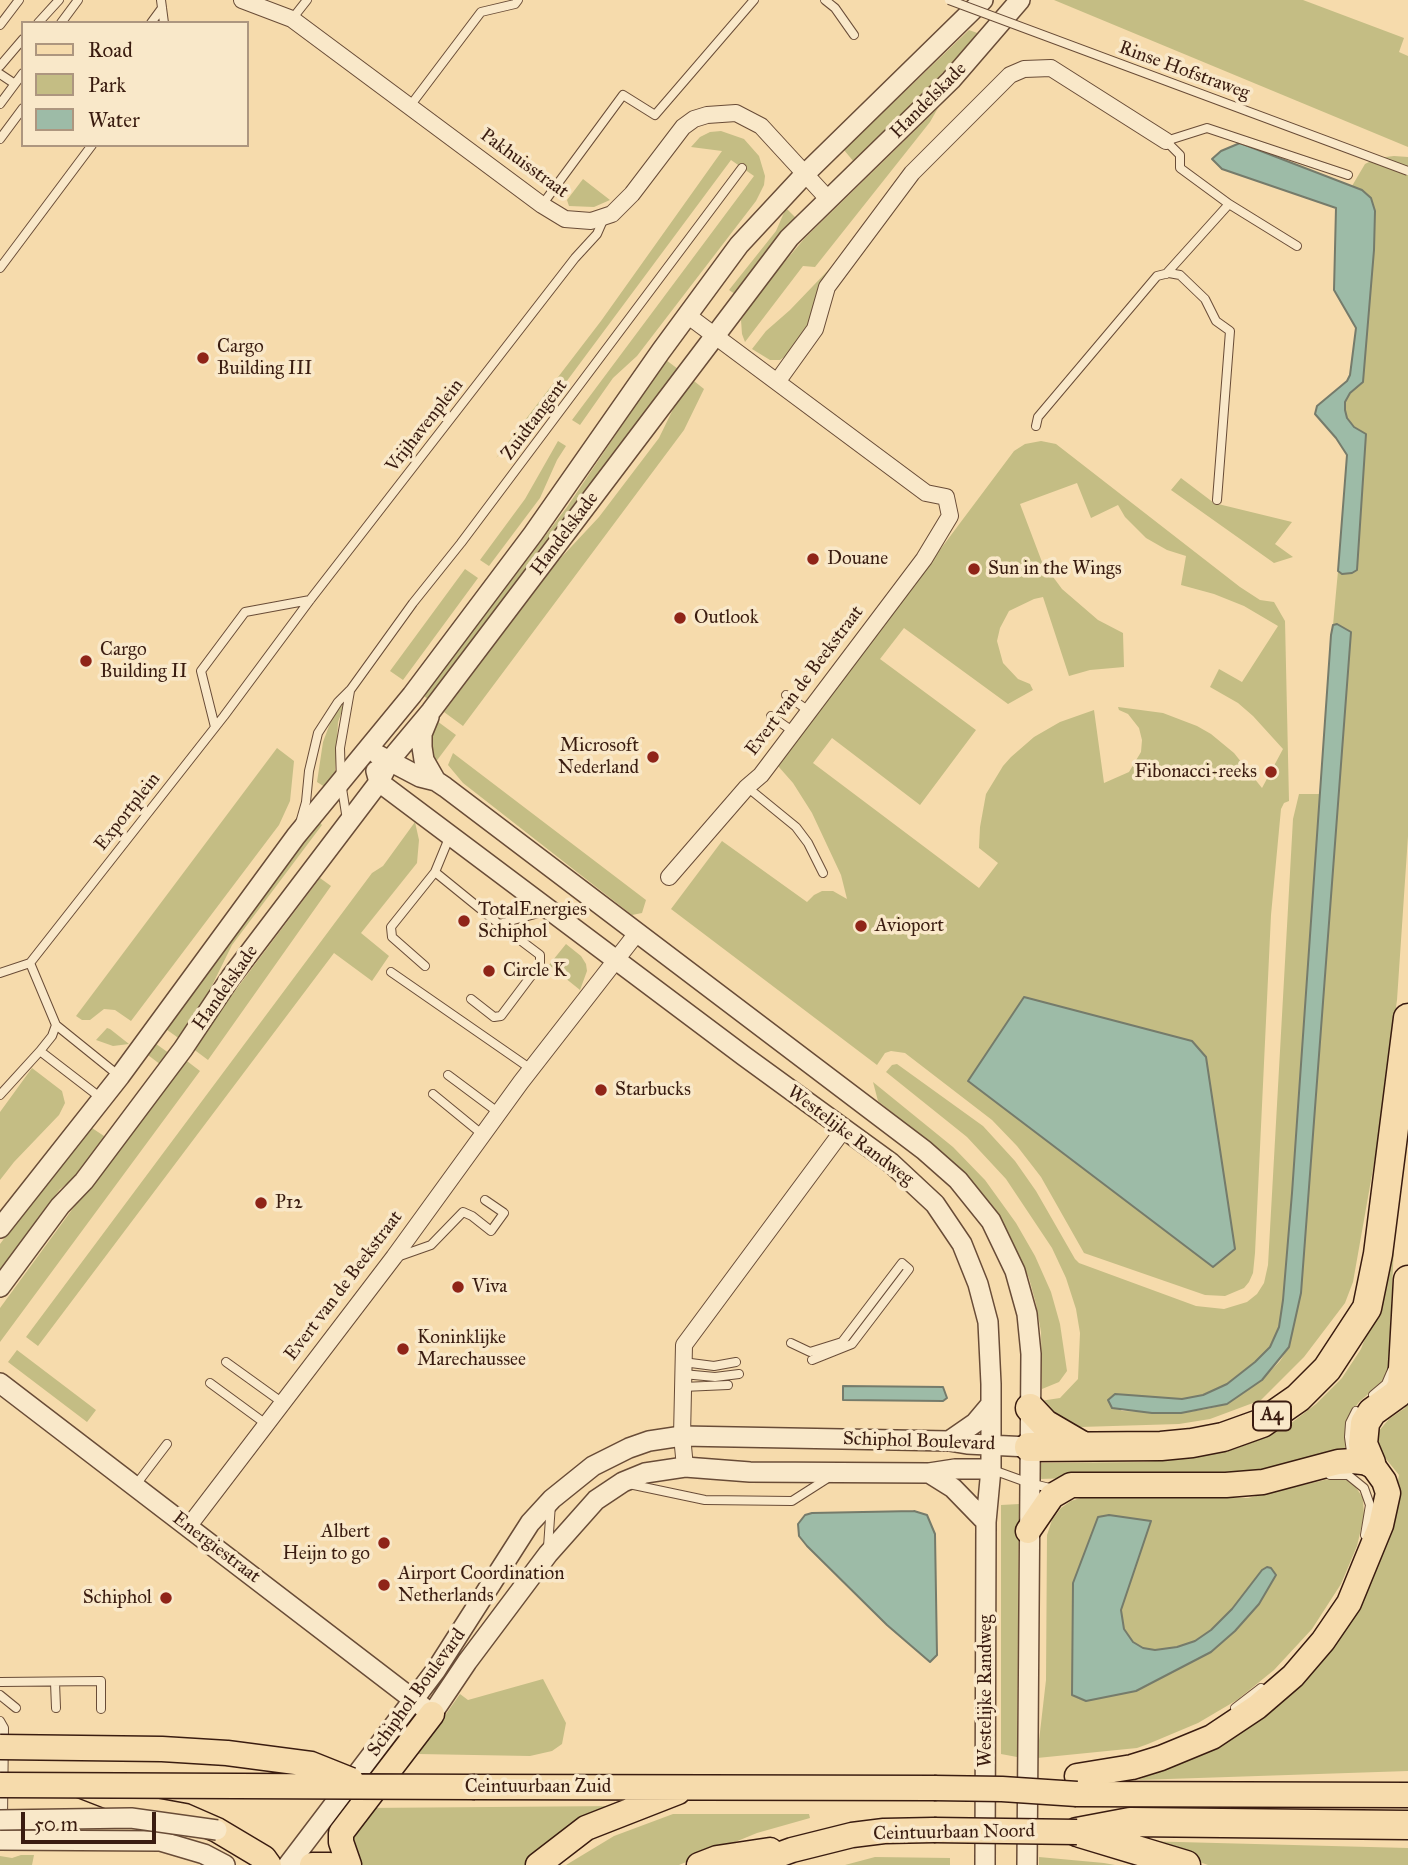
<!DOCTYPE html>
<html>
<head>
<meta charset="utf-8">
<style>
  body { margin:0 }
  #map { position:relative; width:1408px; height:1865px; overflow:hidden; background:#f6dbac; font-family:"IM FELL Great Primer",serif }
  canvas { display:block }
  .legend { position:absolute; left:21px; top:21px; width:228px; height:126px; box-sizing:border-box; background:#f9e8c9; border:2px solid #ad967f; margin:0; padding:9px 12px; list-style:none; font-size:21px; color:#3a1c10 }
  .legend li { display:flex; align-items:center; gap:14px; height:35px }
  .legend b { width:35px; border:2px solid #ad967f }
  .scale { position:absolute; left:21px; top:1812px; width:135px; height:32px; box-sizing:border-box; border:4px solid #3a1c10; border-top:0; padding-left:9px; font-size:21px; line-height:24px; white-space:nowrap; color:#3a1c10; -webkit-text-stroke:5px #f9e8c9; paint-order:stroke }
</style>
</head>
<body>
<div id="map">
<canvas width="1408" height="1865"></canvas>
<ul class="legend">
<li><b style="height:9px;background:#f6dbac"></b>Road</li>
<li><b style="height:19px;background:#c4bd84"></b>Park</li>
<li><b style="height:19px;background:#9dbba7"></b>Water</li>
</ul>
<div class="scale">50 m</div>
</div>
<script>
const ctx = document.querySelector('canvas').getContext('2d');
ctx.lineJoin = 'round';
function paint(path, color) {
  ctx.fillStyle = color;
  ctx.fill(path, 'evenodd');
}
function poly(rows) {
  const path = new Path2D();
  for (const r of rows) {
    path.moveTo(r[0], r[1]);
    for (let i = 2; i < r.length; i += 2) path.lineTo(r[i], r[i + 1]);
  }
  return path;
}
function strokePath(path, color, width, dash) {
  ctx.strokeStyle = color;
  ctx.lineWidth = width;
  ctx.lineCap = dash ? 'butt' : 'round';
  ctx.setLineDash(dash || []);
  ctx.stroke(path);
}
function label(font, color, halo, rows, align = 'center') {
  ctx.font = font + ' "IM FELL Great Primer",serif';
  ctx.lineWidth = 7;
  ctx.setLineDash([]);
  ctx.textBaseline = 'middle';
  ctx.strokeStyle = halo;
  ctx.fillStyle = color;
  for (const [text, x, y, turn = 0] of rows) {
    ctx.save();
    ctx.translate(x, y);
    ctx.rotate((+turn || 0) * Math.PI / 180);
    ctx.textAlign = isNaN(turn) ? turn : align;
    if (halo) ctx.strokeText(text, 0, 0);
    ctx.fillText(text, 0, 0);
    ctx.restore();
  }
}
paint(poly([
  [1054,0,1303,0,1404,38,1399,52,1408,56,1408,147],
  [969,30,980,34,925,93,854,162,844,150],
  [938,108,930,122,815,267,803,266,745,342,742,334,741,320,761,290,804,239],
  [721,131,744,139,759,156,765,176,764,185,756,201,637,356,613,378,580,425,572,420,754,176,731,160,549,405,496,458,601,321,722,151,691,147,700,137,710,132],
  [1394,156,1408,157,1408,836,1397,1000,1376,1152,1353,1282,1345,1303,1304,1357,1261,1400,1210,1419,1179,1424,1080,1427,1066,1426,1040,1401,1060,1398,1078,1379,1080,1333,1076,1309,1066,1278,1052,1248,1006,1179,967,1137,886,1072,892,1065,897,1064,983,1126,1015,1161,1036,1191,1075,1259,1079,1263,1196,1306,1224,1309,1247,1302,1257,1294,1264,1283,1268,1265,1293,819,1299,794,1320,794,1292,1193,1283,1300,1279,1327,1270,1347,1255,1362,1227,1384,1203,1395,1182,1399,1115,1394,1108,1400,1122,1411,1181,1413,1207,1409,1227,1404,1262,1380,1280,1361,1289,1347,1301,1293,1351,633,1337,624,1333,625,1338,571,1342,574,1352,573,1357,570,1366,435,1354,427,1347,418,1345,410,1345,402,1350,393,1363,382,1374,250,1375,211,1362,190,1352,186,1365,164,1377,158],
  [583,179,610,200,594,207,569,206,567,200],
  [786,208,797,219,760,259,735,294,729,290,776,231],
  [835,263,819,286,810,321,787,355,780,360,770,360,752,349,766,331,790,310],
  [666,360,678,369,429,700,424,696,567,507],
  [694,381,704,389,684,430,463,726,444,712,557,562,599,517,659,438,677,401],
  [558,441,566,446,557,460,540,498,489,566,480,560,525,499],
  [1041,441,1056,444,1240,587,1260,600,1274,602,1285,621,1289,801,1284,803,1281,809,1271,915,1255,1253,1253,1273,1249,1282,1244,1288,1225,1296,1205,1295,1084,1253,1041,1177,1017,1146,992,1120,905,1053,891,1051,885,1053,877,1065,671,909,722,841,807,902,814,895,822,891,833,891,847,899,841,875,812,813,793,783,778,766,1014,451,1025,444],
  [1077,483,1091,518,1118,505,1125,517,1146,538,1167,550,1186,556,1181,585,1214,594,1244,606,1278,626,1242,682,1219,669,1210,687,1238,703,1253,716,1283,749,1262,788,1234,753,1211,734,1197,726,1163,713,1118,707,1119,710,1128,714,1139,728,1142,740,1141,752,1129,772,1104,783,1094,710,1060,722,1034,737,1011,757,1003,766,986,794,980,827,979,848,998,863,979,888,813,763,832,738,920,805,976,730,880,659,904,628,1008,704,1033,690,1030,684,1018,679,1003,663,997,641,1000,628,1009,611,1034,599,1043,597,1069,676,1090,670,1124,667,1123,633,1098,620,1062,589,1042,562,1020,504],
  [1181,478,1214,503,1292,522,1275,544,1293,557,1274,563,1171,490],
  [465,569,478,578,403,680,390,671],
  [346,700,338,722,335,776,328,789,317,782,323,742,332,718],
  [437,721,456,735,435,763,431,747,432,733],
  [277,748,294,761,290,801,279,825,131,1021,115,1010,104,1009,90,1020,82,1020,76,1016],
  [453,753,646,900,642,913,632,915,463,783,448,765],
  [318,821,322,825,232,945,184,1042,163,1027],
  [415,822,419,840,417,863,361,933,389,956,372,981,334,953,38,1346,26,1337,372,873,383,866],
  [320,878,331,886,208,1060,192,1048],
  [566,944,581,956,586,964,587,971,580,990,549,965],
  [107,1028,110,1029,129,1044,113,1046,96,1040],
  [152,1041,173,1056,165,1068,144,1052],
  [183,1058,200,1071,0,1342,0,1308],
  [32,1068,62,1091,65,1103,59,1115,14,1162,0,1180,0,1112],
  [873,1082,953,1147,985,1180,1016,1223,1035,1256,1051,1292,1060,1324,1067,1371,1059,1382,1042,1389,1041,1332,1036,1304,1029,1278,1012,1241,997,1215,961,1171,936,1148,878,1101],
  [89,1126,110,1140,91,1165,60,1189,0,1270,0,1244],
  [1397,1180,1388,1377,1359,1402,1351,1413,1345,1437,1346,1456,1283,1472,1039,1479,1039,1463,1143,1462,1191,1458,1235,1449,1269,1436,1290,1424,1316,1404,1342,1378,1361,1349,1374,1315],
  [17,1350,96,1410,87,1422,8,1362],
  [1408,1396,1408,1771,1138,1780,1188,1757,1293,1686,1391,1518,1399,1475,1382,1454,1378,1447,1378,1432,1389,1419,1405,1408],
  [1333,1478,1346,1479,1353,1483,1363,1498,1364,1516,1357,1546,1341,1584,1312,1629,1274,1670,1237,1700,1198,1723,1148,1744,1137,1748,1037,1758,1046,1680,1047,1535,1052,1520,1061,1508,1071,1501,1083,1497,1248,1498],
  [1098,1517,1124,1598,1121,1610,1124,1629,1133,1642,1143,1648,1155,1650,1177,1647,1195,1641,1211,1630,1232,1609,1262,1570,1211,1652,1136,1691,1072,1694,1073,1583],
  [1019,1504,1017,1757,1001,1754,1001,1505],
  [543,1679,566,1723,562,1744,552,1751,530,1756,418,1754,460,1694,468,1700],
  [621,1806,549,1843,525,1865,363,1865,356,1857,351,1839,363,1808],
  [673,1814,809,1814,810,1818,757,1833,679,1865,566,1865,614,1836],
  [1140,1841,1408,1848,1408,1865,1208,1865],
  [21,1855,34,1855,32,1865,0,1865,0,1856,12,1858],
  [875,1857,950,1858,950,1865,845,1865],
  [1039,1857,1104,1863,1115,1865,1039,1865]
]), '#c4bd84');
const water = poly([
  [1240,143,1362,190,1371,198,1375,211,1374,250,1363,382,1350,393,1345,402,1345,410,1347,418,1354,427,1366,434,1357,570,1352,573,1342,574,1338,571,1347,455,1336,438,1315,414,1317,406,1347,381,1350,375,1356,328,1334,290,1336,208,1222,169,1212,159,1221,151,1240,143],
  [1337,624,1351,632,1301,1293,1289,1347,1262,1380,1227,1404,1181,1413,1152,1413,1112,1408,1108,1400,1115,1394,1182,1399,1203,1395,1227,1384,1255,1362,1270,1347,1279,1327,1283,1300,1292,1193,1331,635,1333,625,1337,624],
  [1024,997,1192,1041,1206,1057,1235,1249,1213,1267,968,1081,1024,997],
  [843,1386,943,1387,947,1398,943,1401,843,1400,843,1386],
  [914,1511,927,1515,935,1534,937,1655,930,1662,887,1625,807,1546,799,1536,798,1524,805,1515,812,1513,914,1511],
  [1109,1515,1151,1521,1121,1610,1124,1629,1133,1642,1143,1648,1155,1650,1177,1647,1195,1641,1211,1630,1232,1609,1262,1570,1267,1567,1271,1568,1276,1575,1259,1604,1235,1631,1211,1652,1136,1691,1086,1701,1072,1695,1073,1583,1098,1517,1109,1515]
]);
paint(water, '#9dbba7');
strokePath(water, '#757b6b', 2);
const service = poly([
  [161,0,164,23],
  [825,0,835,8,854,35],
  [292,19,307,0],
  [38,23,59,0],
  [61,23,78,0],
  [151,23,162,8],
  [0,25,19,0],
  [0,66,23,39],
  [0,74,15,84],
  [0,104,23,73],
  [410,106,481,12,515,4,518,0],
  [0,139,23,108],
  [1229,204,1297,246],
  [542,205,623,95,655,115,754,0],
  [0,268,92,145],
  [1166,274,1229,204,1180,168,1180,155,1166,141,1207,128,1348,175],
  [1036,426,1038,417,1157,276,1169,273,1180,275,1205,299,1216,321,1230,331,1217,500],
  [786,695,809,711],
  [771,716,794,732],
  [215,727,201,671,245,612,310,600],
  [747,787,796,827,808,843,823,873],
  [347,820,341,782,340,748,350,691],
  [300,823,306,802,309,771,318,733,338,702,351,689,413,603,461,543,742,168],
  [449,838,435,872,499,924,546,911],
  [30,963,56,1025,118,1075],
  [425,966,392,937,391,927,435,872],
  [391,972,531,1069],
  [0,973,30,963,224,716,310,600,575,258,597,234,604,218],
  [471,999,494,1017,501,1016,540,964,540,955,499,924],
  [40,1051,52,1036,56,1025],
  [448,1075,499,1113],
  [433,1094,483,1135],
  [0,1095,40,1051,101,1098],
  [397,1257,431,1245,463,1212,472,1216,491,1231,504,1213,485,1200],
  [791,1343,810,1352,842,1342,902,1263,909,1269,852,1344,812,1360],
  [226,1362,283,1403],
  [683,1362,714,1366,736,1362],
  [683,1374,715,1377,739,1374],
  [210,1383,266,1424],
  [683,1387,728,1385],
  [1373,1395,1386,1384,1392,1370],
  [1352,1459,1349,1437,1350,1423,1356,1411],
  [993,1470,1029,1483,1054,1489],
  [1330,1475,1348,1475,1364,1488,1370,1505,1365,1535],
  [629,1484,705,1500,792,1501,828,1478],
  [135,1486,167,1444],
  [548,1547,551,1504],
  [0,1682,101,1681,101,1709],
  [55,1682,56,1708],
  [0,1695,16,1708],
  [1235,1708,1261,1688],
  [0,1721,4,1728,3,1818]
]);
const minor = poly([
  [242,0,292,19,542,205,565,219,591,221,612,214,632,194,683,127,694,119,707,115,736,113,761,126,829,200],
  [777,382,815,329,827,287,912,173,1010,75,1024,69,1051,68,1166,141],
  [669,877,747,787,761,775,924,559,950,516,946,497,926,493,687,315],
  [685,1467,682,1436,684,1345,844,1129],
  [188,1527,394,1257,521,1082,637,933]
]);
const tertiary = poly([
  [429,717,422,734,422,747,424,760,436,781],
  [378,755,420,777,436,781,445,787,924,1150,958,1180,991,1221,1015,1271,1027,1314,1031,1354,1027,1865],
  [376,771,379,782,744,1056,891,1163,935,1204,962,1244,978,1284,988,1322,991,1384,991,1469,986,1522,985,1865],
  [0,1228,120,1076,296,836,412,695,533,534,661,351,739,245,805,174,983,0],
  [0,1287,60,1206,84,1181,183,1049,231,977,379,782,390,760,431,711,789,238,951,80,1020,0],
  [0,1383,432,1714,467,1662,548,1554,596,1500,623,1482,645,1473,685,1467,750,1472,929,1473,955,1469,991,1469],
  [949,1441,975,1423,991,1404],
  [929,1473,953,1488,986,1522],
  [0,1840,160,1841,204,1854,225,1865],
  [288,1865,436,1670,530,1523,552,1499,593,1466,629,1448,649,1441,682,1436,949,1441,967,1444,1029,1447]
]);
const primary = poly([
  [1028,1531,1052,1496,1071,1485,1226,1485,1263,1482,1338,1462,1353,1461,1371,1463,1384,1481,1388,1493,1381,1525,1349,1603,1323,1641,1293,1676,1257,1707,1212,1737,1161,1758,1132,1767,1077,1776],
  [82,1786,136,1807,185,1816,217,1830,264,1858,269,1865],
  [475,1787,934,1788],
  [312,1865,330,1865],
  [349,1865,341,1842,341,1833,432,1714],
  [538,1865,586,1828,678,1792]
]);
const trunk = poly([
  [1077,1794,1408,1795],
  [699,1865,717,1858,770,1850],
  [751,1865,792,1850,852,1835,884,1831,934,1830]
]);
const motorway = poly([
  [1030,1408,1045,1424,1081,1445],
  [1029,1447,1161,1446,1192,1443,1223,1437,1262,1423,1298,1398,1327,1369,1367,1308,1378,1254,1408,1018],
  [1371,1463,1363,1444,1365,1423,1372,1412,1397,1394,1402,1386,1408,1280],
  [1077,1832,1130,1822,1408,1825],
  [1080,1833,1186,1865]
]);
strokePath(service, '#694c37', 10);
strokePath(minor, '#694c37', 18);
strokePath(tertiary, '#694c37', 22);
strokePath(primary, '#3a1c10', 27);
strokePath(trunk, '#3a1c10', 27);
strokePath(motorway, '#3a1c10', 31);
strokePath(service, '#f9e8c9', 8);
strokePath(minor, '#f9e8c9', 16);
strokePath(tertiary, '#f9e8c9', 19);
strokePath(primary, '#f6dbac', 24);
strokePath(trunk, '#f6dbac', 24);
strokePath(motorway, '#f6dbac', 28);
const serviceBridge = poly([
  [949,0,1408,171]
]);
const tertiaryBridge = poly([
  [0,1820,131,1818,217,1830]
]);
const primaryBridge = poly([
  [0,1747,162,1749,227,1753,311,1764,351,1780],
  [0,1785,475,1787],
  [934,1788,1002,1789,1077,1794]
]);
const trunkBridge = poly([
  [934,1830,1077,1832]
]);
strokePath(serviceBridge, '#694c37', 10, []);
strokePath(tertiaryBridge, '#694c37', 22, []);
strokePath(primaryBridge, '#3a1c10', 27, []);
strokePath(trunkBridge, '#3a1c10', 27, []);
strokePath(serviceBridge, '#f9e8c9', 8);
strokePath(tertiaryBridge, '#f9e8c9', 19);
strokePath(primaryBridge, '#f6dbac', 24);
strokePath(trunkBridge, '#f6dbac', 24);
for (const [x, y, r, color] of [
  [203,358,7,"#8f2418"],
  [813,559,7,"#8f2418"],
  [974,569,7,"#8f2418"],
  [680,618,7,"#8f2418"],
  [86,661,7,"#8f2418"],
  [653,757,7,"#8f2418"],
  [1271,772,7,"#8f2418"],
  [464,921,7,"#8f2418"],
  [861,926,7,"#8f2418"],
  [489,971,7,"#8f2418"],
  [601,1090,7,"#8f2418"],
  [261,1203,7,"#8f2418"],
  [458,1287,7,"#8f2418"],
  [403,1349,7,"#8f2418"],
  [384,1543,7,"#8f2418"],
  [384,1585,7,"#8f2418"],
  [166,1598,7,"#8f2418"]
]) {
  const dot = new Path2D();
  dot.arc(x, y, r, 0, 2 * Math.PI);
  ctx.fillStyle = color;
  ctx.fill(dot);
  strokePath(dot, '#f9e8c9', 2.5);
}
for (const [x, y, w] of [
  [1272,1416,38]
]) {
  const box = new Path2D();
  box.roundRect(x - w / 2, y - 14.5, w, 29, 5);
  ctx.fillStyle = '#f9e8c9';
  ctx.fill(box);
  strokePath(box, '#3a1c10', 2);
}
label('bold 18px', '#3a1c10', null, [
  ["A4",1272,1416]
]);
label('19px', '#3a1c10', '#f9e8c9', [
  ["Rinse Hofstraweg",1184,71,20],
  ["Handelskade",929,101,-45],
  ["Pakhuisstraat",524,164,36],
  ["Zuidtangent",535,420,-53],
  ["Vrijhavenplein",425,426,-52],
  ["Handelskade",565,534,-53],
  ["Evert van de Beekstraat",805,681,-53],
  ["Exportplein",128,812,-52],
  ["Handelskade",226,988,-55],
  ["Westelijke Randweg",850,1136,37],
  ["Evert van de Beekstraat",344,1286,-53],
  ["Schiphol Boulevard",919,1442,2],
  ["Energiestraat",216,1548,37],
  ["Westelijke Randweg",986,1691,-90],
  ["Schiphol Boulevard",417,1693,-54],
  ["Ceintuurbaan Zuid",538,1787],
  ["Ceintuurbaan Noord",954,1833,-1]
]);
label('19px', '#3a1c10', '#f9e8c9', [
  ["Cargo",217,347],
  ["Building III",217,369],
  ["Douane",827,559],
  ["Sun in the Wings",988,569],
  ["Outlook",694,618],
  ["Cargo",100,650],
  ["Building II",100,672],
  ["Microsoft",639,746,"right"],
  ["Nederland",639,768,"right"],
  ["Fibonacci-reeks",1257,772,"right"],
  ["TotalEnergies",478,910],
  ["Schiphol",478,932],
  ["Avioport",875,926],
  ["Circle K",503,971],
  ["Starbucks",615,1090],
  ["P12",275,1203],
  ["Viva",472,1287],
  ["Koninklijke",417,1338],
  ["Marechaussee",417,1360],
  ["Albert",370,1532,"right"],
  ["Heijn to go",370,1554,"right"],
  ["Airport Coordination",398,1574],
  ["Netherlands",398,1596],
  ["Schiphol",152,1598,"right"]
], 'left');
</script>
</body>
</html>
